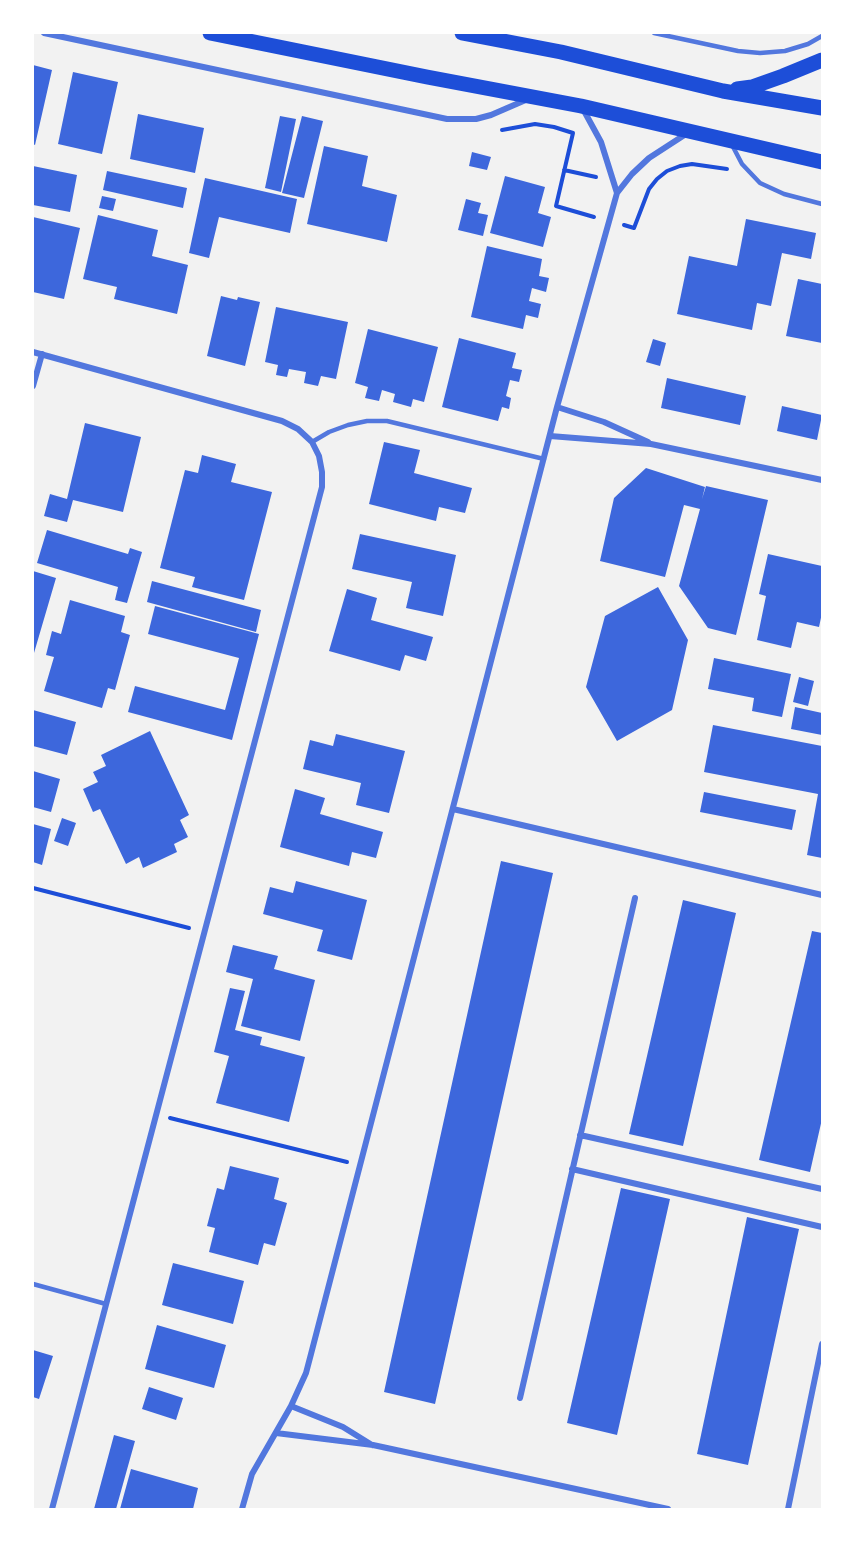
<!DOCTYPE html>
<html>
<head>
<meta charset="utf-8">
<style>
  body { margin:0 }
  #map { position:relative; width:855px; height:1542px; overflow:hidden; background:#f2f2f2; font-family:Raleway,sans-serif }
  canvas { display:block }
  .frame { position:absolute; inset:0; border:34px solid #fff; pointer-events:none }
</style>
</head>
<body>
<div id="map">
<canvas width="855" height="1542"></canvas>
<div class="frame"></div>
</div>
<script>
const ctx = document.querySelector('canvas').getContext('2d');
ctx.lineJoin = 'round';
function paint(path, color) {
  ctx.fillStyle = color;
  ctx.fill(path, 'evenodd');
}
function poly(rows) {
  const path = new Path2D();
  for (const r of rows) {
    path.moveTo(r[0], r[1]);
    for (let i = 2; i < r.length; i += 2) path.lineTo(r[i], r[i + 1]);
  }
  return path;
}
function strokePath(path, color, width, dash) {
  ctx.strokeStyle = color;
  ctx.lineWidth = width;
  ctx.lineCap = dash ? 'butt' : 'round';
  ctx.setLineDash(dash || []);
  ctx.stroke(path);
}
paint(poly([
  [33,65,52,70,35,145,33,144],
  [73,72,118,82,102,154,58,144],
  [138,114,204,128,195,173,130,159],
  [280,116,296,119,281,192,265,188],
  [302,116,323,121,304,198,282,193],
  [324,146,368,156,362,186,397,195,387,242,307,224],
  [472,152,491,157,487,170,469,166],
  [33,166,77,175,70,212,33,205],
  [107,171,187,188,183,208,103,190],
  [505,176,545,187,538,213,551,217,543,247,490,233],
  [205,178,297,199,290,233,219,217,209,258,189,253],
  [102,196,116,199,113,211,99,208],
  [466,199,481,203,478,213,488,215,483,236,458,230],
  [98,215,158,230,152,256,188,265,177,314,114,299,117,287,83,279],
  [33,217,80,228,64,299,33,292],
  [746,219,816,233,811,259,782,253,771,306,757,303,752,330,677,314,689,256,737,266],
  [487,246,542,259,539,276,549,278,546,292,532,288,529,301,541,304,538,318,526,315,523,329,471,317],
  [798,279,822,284,822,343,786,336],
  [221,296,237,300,238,297,260,302,245,366,207,356],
  [276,307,348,322,336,379,321,376,318,386,304,383,306,372,289,369,287,377,276,375,278,365,265,362],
  [368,329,438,347,424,402,413,399,411,407,393,402,395,394,382,390,379,401,365,398,368,387,355,383],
  [459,338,516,353,512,368,522,370,519,382,510,380,506,396,511,398,509,409,502,407,498,421,442,407],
  [653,339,666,343,660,366,646,362],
  [667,378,746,396,740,425,661,408],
  [782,406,822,415,817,440,777,431],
  [85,423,141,437,123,512,73,500,67,522,44,516,50,494,67,499],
  [384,442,420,450,414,473,472,488,465,513,439,507,436,521,369,504],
  [202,455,236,464,231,482,272,492,244,600,192,587,195,577,160,568,185,470,198,473],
  [646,468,705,487,702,499,706,486,768,500,736,635,708,628,679,586,700,509,684,505,665,577,600,561,614,498],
  [47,530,128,554,130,548,142,552,127,603,115,600,118,587,37,563],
  [360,534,456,555,443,616,406,608,412,582,352,569],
  [768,554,822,566,822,613,819,627,797,622,791,648,757,640,766,596,759,594],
  [33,571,56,578,34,653,33,652],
  [152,581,261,610,256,632,147,602],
  [658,587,688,640,672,710,617,741,586,687,605,616],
  [347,589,377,598,371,620,433,637,426,661,405,655,400,671,329,651],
  [70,600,125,616,121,632,130,635,115,690,108,688,102,708,44,691,54,657,46,655,52,631,61,634],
  [155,606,259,634,232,740,128,712,135,686,225,710,239,658,148,634],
  [714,658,791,674,782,717,752,711,754,698,708,689],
  [799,677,814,681,808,706,793,702],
  [795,707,822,713,822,735,791,729],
  [33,710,76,722,67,755,33,746],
  [713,725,822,746,822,858,807,855,818,794,704,772],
  [150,731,189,815,180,820,188,837,174,844,177,852,143,868,139,857,126,864,100,809,93,812,83,789,98,782,93,772,106,766,101,755],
  [336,734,405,751,389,813,356,805,361,783,303,769,310,740,333,746],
  [33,771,60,779,51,812,33,807],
  [295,789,325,798,320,814,383,832,376,858,352,852,349,866,280,847],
  [704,792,796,810,792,830,700,812],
  [62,818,76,823,68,846,54,841],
  [33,824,51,829,42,865,33,862],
  [501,861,553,873,435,1404,384,1392],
  [296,881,367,900,352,960,317,951,323,930,263,914,270,887,293,893],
  [683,900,736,913,683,1146,629,1134],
  [812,931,822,933,822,1119,810,1172,759,1160],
  [233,945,278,956,274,969,315,980,300,1041,241,1026,253,979,226,972],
  [230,988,245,991,235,1030,262,1037,260,1045,305,1057,289,1122,216,1103,229,1056,214,1052],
  [230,1166,279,1178,274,1199,287,1203,275,1246,264,1243,258,1265,209,1252,215,1228,207,1226,217,1188,224,1190],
  [621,1188,670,1199,617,1435,567,1423],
  [747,1217,799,1229,748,1465,697,1454],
  [173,1263,244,1281,233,1324,162,1305],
  [157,1325,226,1345,214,1388,145,1369],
  [33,1350,53,1356,39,1399,33,1397],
  [149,1387,183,1398,176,1420,142,1409],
  [114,1435,135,1441,116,1509,94,1509],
  [131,1469,198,1488,193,1509,120,1509]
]), '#3d67dc');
strokePath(poly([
  [502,130,535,124,554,127,573,133,556,206,594,217],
  [564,170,596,177],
  [624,225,634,228,649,189,657,179,667,171,680,166,692,164,727,169],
  [33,888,189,928],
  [170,1118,347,1162]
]), '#1d4ed8', 4);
strokePath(poly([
  [654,33,738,51,760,53,785,51,808,44,822,36],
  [731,143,742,164,760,183,784,194,822,204],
  [312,442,329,432,348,425,367,421,387,421,544,459],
  [33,1284,106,1304]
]), '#5277de', 4.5);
strokePath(poly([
  [44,33,447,119,476,119,491,115,528,99],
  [583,109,601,142,617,193],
  [33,352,282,421,298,429,312,442,319,456,322,472,322,487,52,1509],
  [33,386,42,354],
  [557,407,604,422,648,442],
  [550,436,651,444,822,480],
  [453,809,822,895],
  [580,1135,822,1189],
  [572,1169,822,1227],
  [520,1398,635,898],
  [291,1406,343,1427,372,1445],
  [276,1433,373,1445,668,1509],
  [242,1509,252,1474,291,1406,306,1373,311,1354,557,407,617,193,632,174,649,158,686,134],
  [788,1509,822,1344]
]), '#5277de', 6);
strokePath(poly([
  [210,33,427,77,581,106,822,162],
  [462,33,561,52,723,91,822,108],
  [737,89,752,87,783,76,822,60]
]), '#1d4ed8', 15);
</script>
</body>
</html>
